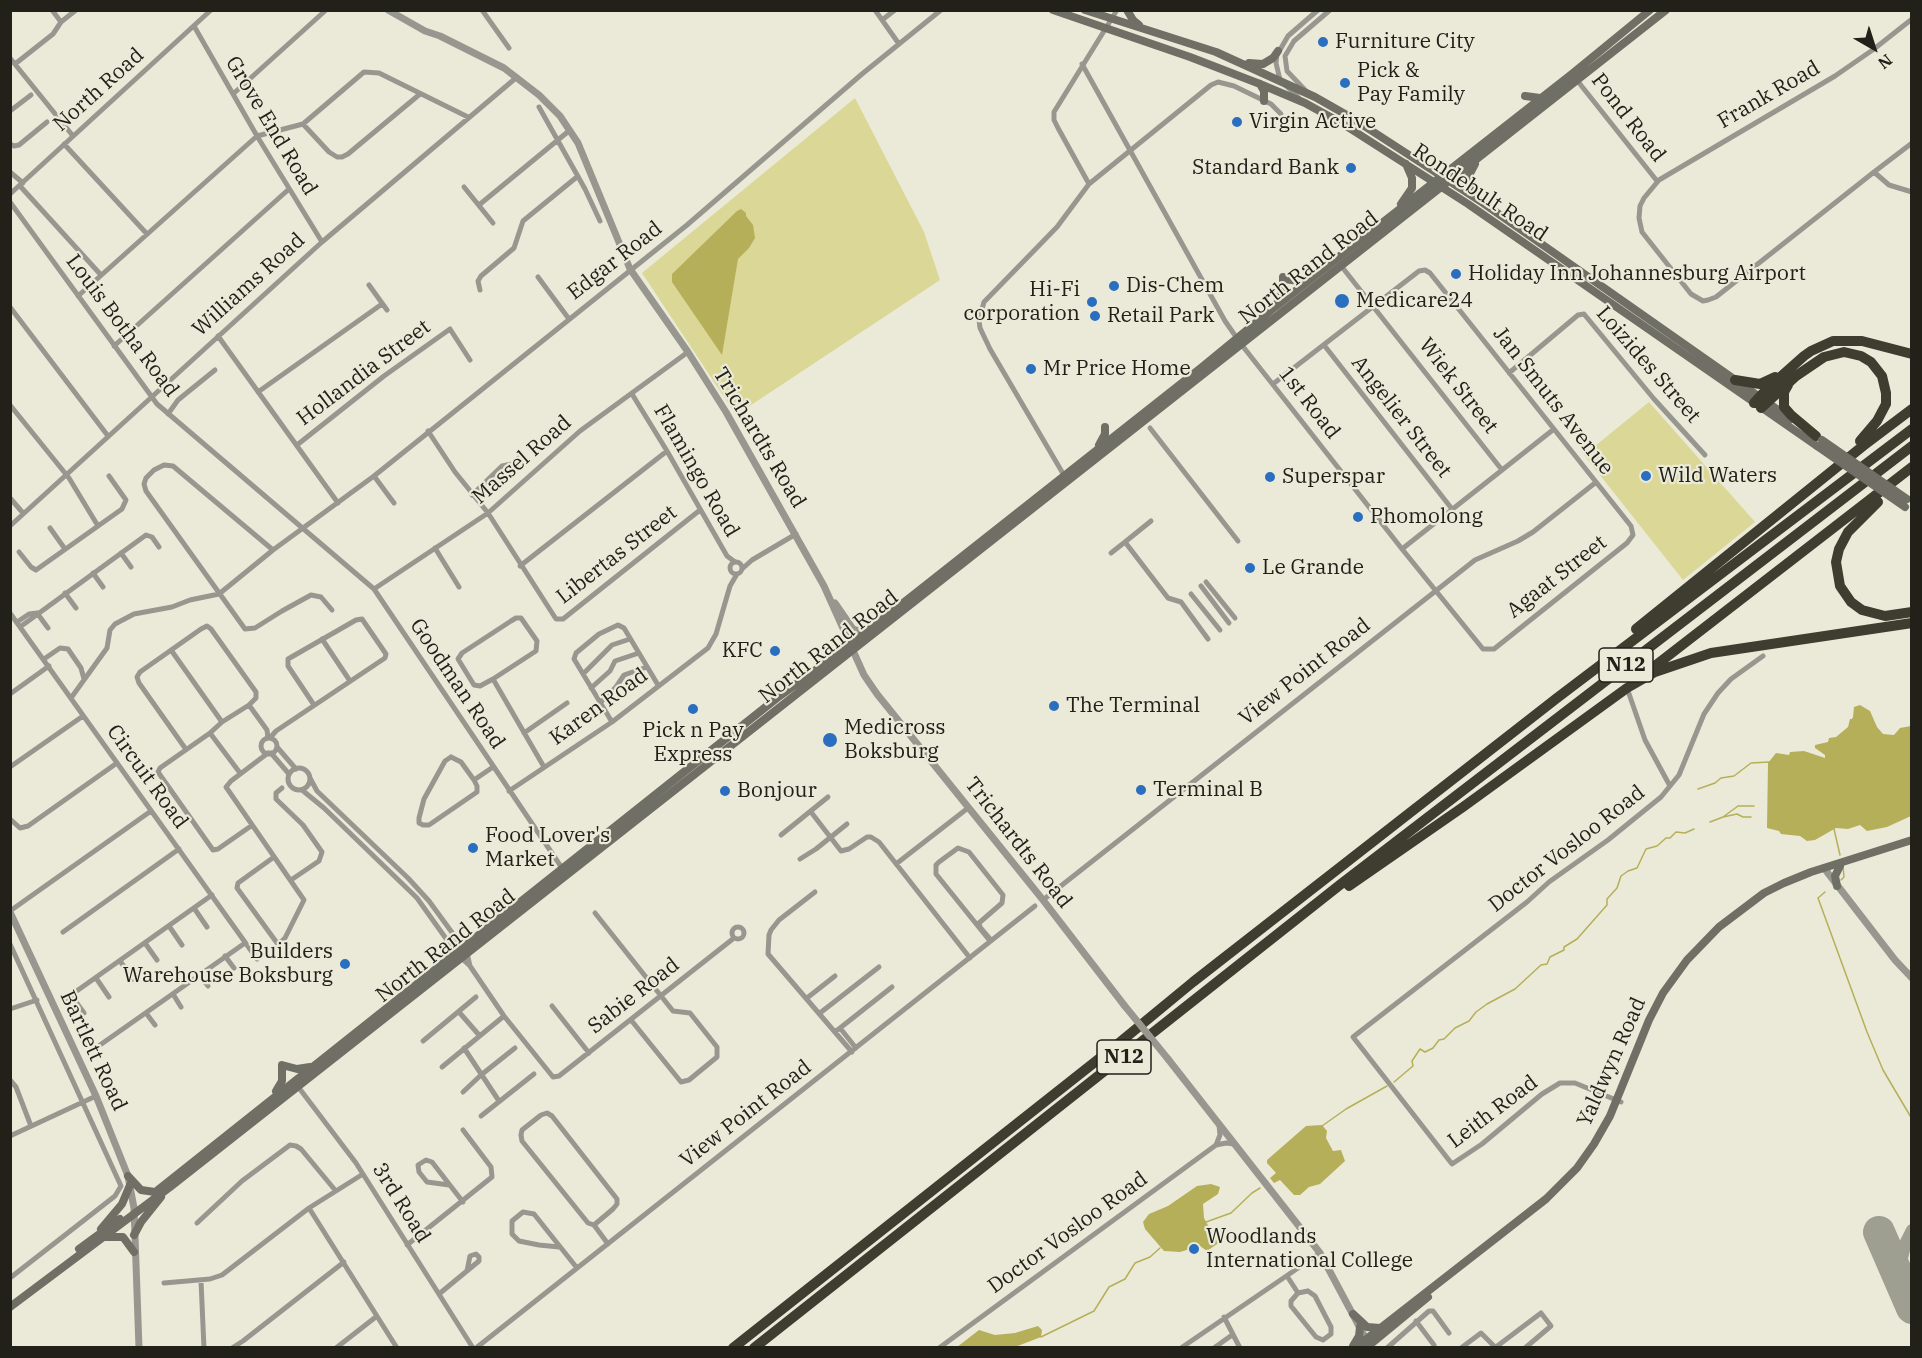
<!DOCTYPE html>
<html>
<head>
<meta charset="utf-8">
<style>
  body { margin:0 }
  #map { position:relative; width:1922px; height:1358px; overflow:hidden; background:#ebead9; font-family:"IBM Plex Serif",serif }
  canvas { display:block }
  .frame { position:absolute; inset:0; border:12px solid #21211a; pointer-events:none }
  .north { position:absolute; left:1844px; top:18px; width:60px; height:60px; -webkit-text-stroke:4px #ebead9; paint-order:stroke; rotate:141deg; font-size:16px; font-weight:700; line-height:24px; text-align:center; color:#21211a }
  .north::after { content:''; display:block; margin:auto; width:21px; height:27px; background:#21211a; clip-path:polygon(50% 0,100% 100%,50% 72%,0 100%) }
</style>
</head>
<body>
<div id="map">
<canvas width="1922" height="1358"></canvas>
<div class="frame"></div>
<div class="north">N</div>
</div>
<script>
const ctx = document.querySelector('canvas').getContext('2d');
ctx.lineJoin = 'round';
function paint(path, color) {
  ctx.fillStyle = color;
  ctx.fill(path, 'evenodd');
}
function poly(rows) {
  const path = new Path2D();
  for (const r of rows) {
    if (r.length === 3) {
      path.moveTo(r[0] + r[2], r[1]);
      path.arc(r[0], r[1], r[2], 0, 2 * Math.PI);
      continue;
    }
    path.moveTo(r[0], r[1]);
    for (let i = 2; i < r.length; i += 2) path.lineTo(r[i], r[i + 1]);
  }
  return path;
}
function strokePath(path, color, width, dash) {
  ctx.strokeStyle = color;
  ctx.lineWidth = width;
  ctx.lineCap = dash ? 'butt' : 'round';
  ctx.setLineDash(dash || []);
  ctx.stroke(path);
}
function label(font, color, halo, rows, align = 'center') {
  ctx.font = font + ' "IBM Plex Serif",serif';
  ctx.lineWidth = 4.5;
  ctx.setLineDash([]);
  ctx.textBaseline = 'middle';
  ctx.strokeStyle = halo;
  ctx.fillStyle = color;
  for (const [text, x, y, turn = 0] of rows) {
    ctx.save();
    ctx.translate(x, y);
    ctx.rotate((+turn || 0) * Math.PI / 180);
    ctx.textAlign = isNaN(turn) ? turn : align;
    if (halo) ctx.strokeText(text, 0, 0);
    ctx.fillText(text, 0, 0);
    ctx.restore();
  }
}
paint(poly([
  [855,98,924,232,940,280,736,415,642,273],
  [1649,402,1755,522,1683,580,1584,455]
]), '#dbd796');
paint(poly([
  [741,209,746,213,746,216,753,225,755,238,749,248,738,259,722,355,672,282,672,274,737,211],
  [1860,705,1870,711,1877,727,1883,734,1894,735,1900,728,1911,726,1911,816,1887,827,1867,831,1860,825,1848,829,1836,828,1815,840,1807,841,1800,836,1781,834,1779,831,1767,828,1768,763,1776,753,1789,755,1790,752,1804,751,1825,758,1825,755,1815,748,1815,745,1828,742,1829,738,1836,737,1848,727,1850,719,1852,719,1853,717,1854,707],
  [1322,1125,1327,1131,1326,1138,1333,1151,1341,1150,1345,1161,1320,1184,1309,1187,1300,1195,1294,1195,1280,1180,1274,1183,1270,1178,1276,1173,1267,1163,1267,1160,1306,1126],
  [1211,1184,1220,1187,1218,1194,1203,1204,1204,1218,1211,1231,1229,1236,1207,1251,1200,1246,1180,1252,1164,1251,1145,1229,1143,1222,1149,1214,1168,1206,1197,1186],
  [1038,1326,1042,1330,1041,1337,1015,1347,957,1347,979,1330,995,1335,1015,1333]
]), '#b5af59');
strokePath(poly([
  [1698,789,1715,783,1721,778,1734,776,1751,763,1769,762],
  [1723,817,1737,814,1743,817,1751,817],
  [1710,822,1723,817,1738,806,1754,806],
  [1834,829,1840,855],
  [1841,880,1844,877,1843,867],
  [1825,892,1818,898,1867,1032,1883,1070,1912,1119],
  [1394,1082,1413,1066,1412,1061,1420,1049,1425,1052,1433,1048,1439,1040,1444,1039,1455,1028,1469,1021,1476,1012,1487,1004,1515,989,1541,965,1547,964,1550,957,1564,950,1564,947,1577,939,1607,905,1607,899,1617,888,1621,876,1628,871,1637,868,1646,849,1657,846,1666,838,1670,838,1676,832,1685,833,1694,829],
  [1322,1126,1346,1109,1387,1086],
  [1206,1222,1231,1213,1252,1193,1260,1188],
  [1041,1337,1094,1311,1109,1287,1125,1279,1135,1263,1150,1257,1160,1248]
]), '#b5af59', 1.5);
strokePath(poly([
  [1906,1295,1901,1262,1906,1242,1912,1230]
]), '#9e9e91', 12);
strokePath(poly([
  [1879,1232,1912,1308]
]), '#9e9e91', 32);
strokePath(poly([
  [52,10,61,22],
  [482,10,509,48],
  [875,10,899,44],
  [1912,19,1874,49,1835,76,1659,180,1644,198,1640,206,1639,218,1642,232,1691,294,1703,301,1708,300,1716,297,1874,172,1889,185,1912,192],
  [882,20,895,10],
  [194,26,257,136,322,242],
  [10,58,73,136],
  [15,64,53,34,61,22,76,10],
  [1082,64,1225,321,1241,344,1402,549,1483,649,1494,649,1627,543,1633,535,1631,526,1430,273,1425,270,1419,271,1273,384],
  [1576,79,1657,181],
  [1307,92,1287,71,1285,56,1294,41,1330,10],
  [233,94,326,10],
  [1299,98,1280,80,1276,63,1277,55,1288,36,1318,10],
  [539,107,585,189,600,221],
  [10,111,31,95],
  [303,124,329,152,337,157,342,157,348,154,420,94],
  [10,144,14,146,19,145,47,122],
  [64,144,147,234],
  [10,172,23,183],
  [1874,172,1912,143],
  [1089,184,1058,128,1054,120,1054,112,1117,10],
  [20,186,101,275],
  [464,187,493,223],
  [10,194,211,10],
  [10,202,157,404,374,589,564,871],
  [479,205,570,130],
  [1342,267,1502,470],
  [538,277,569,319],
  [369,285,387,310],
  [480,290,478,281,481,276,514,248,523,221,578,176],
  [78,296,257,136,303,124,364,72,379,73,468,117],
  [10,307,108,436],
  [218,336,338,503],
  [1324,345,1452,509],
  [114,346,289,189],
  [1509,373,1578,315,1584,314,1654,399,1705,455],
  [258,392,382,304],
  [632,394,667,451,727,556,735,562],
  [10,405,69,478,98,526],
  [168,414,178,400,215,370],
  [1150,428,1238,541],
  [428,431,455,472,488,513,556,619,563,619,700,510],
  [297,445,384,376,450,329,470,360],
  [374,476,394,503],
  [1065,477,990,349,980,328,979,320,984,302,1057,227,1089,184,1211,85,1218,82,1234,86,1271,104,1281,114],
  [472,495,502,466,512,464,522,455],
  [10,498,23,513],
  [1151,521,1125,542,1168,598,1181,602,1208,639],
  [10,526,322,242,517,77],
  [50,528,65,549],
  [435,548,459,587],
  [1402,549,1554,429],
  [273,550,173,466,164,465,154,470,146,478,144,484,146,491,245,629,255,628,282,611,311,595,321,597,332,610],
  [19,552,31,567,36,570,122,509,126,500,109,476],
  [121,553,131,567],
  [1111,553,1125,542],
  [736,568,6],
  [520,566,667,451],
  [742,569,752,560,796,534],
  [93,573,103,587],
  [1206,582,1235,618],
  [1201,586,1229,623],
  [374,589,488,513,580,431,688,352],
  [65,593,76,608],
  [1191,594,1220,630],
  [10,613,257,959],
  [37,613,48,628],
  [17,622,29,614,37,613],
  [20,627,146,535,152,537,159,547],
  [322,639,350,681],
  [171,650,222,722],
  [44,659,60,648,68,649,81,668,84,679],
  [583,674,612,645,630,639],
  [493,679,536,651,537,641,521,618,516,618,511,621,462,653,458,659,474,685,480,686,493,679,544,767],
  [591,688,610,671,615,661,639,653],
  [1627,688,1645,740,1670,786],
  [10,694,49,666],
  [71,698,107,648,110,630,115,624,134,614,172,607,190,600,219,594,273,550,374,476,687,225,862,74,941,10],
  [600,703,616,687,624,675,647,667],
  [612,722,574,659,576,653,599,634,618,625,624,628,658,685],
  [210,733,222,722,249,705,267,730,268,738],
  [524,733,567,703],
  [270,738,276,731,385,658,386,654,362,619,356,620,288,659,288,666,314,705],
  [269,746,8],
  [277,747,296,769],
  [185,748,139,683,137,677,140,672,201,629,207,626,211,629,256,692,256,698,249,705],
  [268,753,231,781,226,787,304,900,285,938,281,942,277,943,237,888,238,883,274,857],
  [271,753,289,774],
  [451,757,461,762,474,780,477,786,477,792,429,825,423,825,419,823,419,818,424,799,445,761,451,757],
  [10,767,83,716],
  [299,779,11],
  [240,773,210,733,160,768,158,772,213,850,218,849,251,826],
  [310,778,317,791,408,878,429,901,467,953,470,966],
  [474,780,493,767],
  [282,788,276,793,276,799,303,825,322,852,319,861,291,880],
  [302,790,324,808,417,898,457,954,470,966,504,1016,553,1077,559,1076,734,938],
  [509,791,612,722,708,648,716,634,730,586,737,574],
  [811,812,841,851,849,849,867,837,871,837,879,842,970,958],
  [10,819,20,828,28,826,117,763],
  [781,835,828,797],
  [800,859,816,849,847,824],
  [896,864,968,808],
  [815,892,779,920,771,930,769,935,768,954,852,1052],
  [1043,900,1475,560,1518,541,1533,532,1595,483],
  [194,908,207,927],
  [10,911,151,811],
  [595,913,673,1011,690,1013,717,1047,717,1057,689,1080,681,1082,631,1020],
  [169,926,182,945],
  [738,933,6],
  [63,932,179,849],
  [990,941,936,874,936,865,939,862,958,848,969,852,1003,895,1002,903,979,923,980,927,991,940],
  [145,943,157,960],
  [10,944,121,1186,115,1196,10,1278],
  [225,956,234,968],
  [120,961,133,979],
  [199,975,208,986],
  [96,978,109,997],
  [173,994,181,1007],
  [71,995,84,1013],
  [807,998,835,976],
  [64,1000,212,895],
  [552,1006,589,1053],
  [10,1009,37,1000],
  [459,1012,479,1035],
  [146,1013,155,1025],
  [820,1013,879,967],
  [840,1028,856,1048],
  [835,1032,892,987],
  [423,1041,476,997],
  [100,1045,245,943],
  [464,1048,499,1101],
  [442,1067,504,1016],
  [10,1080,16,1087,31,1126],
  [296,1084,356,1163,473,1348],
  [463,1092,481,1075,515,1048],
  [1621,1102,1575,1083,1560,1083,1542,1094,1482,1144,1452,1164,1353,1037,1527,902,1549,882,1608,840,1661,797,1679,775,1704,714,1718,693,1731,679,1763,656],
  [481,1116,534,1074],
  [10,1136,96,1096],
  [1216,1145,1220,1135,1219,1125],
  [449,1185,427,1182,419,1172,418,1165,426,1160,432,1162,463,1202],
  [309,1208,397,1348],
  [197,1223,242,1181,290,1145,296,1146,301,1149,335,1190],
  [594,1225,613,1209,617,1204,617,1199,552,1116,547,1113,541,1115,522,1130,521,1135,522,1141,588,1223,594,1225,608,1244],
  [407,1245,492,1177,491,1167,463,1130],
  [559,1247,539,1245,519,1241,512,1234,512,1221,523,1212,534,1214,577,1268],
  [1287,1276,1298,1293],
  [201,1281,204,1348],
  [164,1283,210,1279,222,1275,309,1208,363,1174],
  [1308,1291,1315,1296,1331,1327,1331,1334,1323,1340,1316,1337,1291,1306,1291,1301,1298,1293,1308,1291],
  [439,1294,479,1261,479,1257,476,1254,470,1256,467,1271],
  [1224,1317,1240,1348],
  [1416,1321,1434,1345],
  [1496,1347,1541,1313,1551,1326,1525,1348],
  [232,1348,243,1341,344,1262],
  [336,1348,377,1316],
  [476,1348,1035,906],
  [939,1348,1216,1145,1226,1143,1234,1144],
  [1181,1348,1320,1253],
  [1214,1348,1232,1335],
  [1387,1348,1429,1311,1433,1311,1449,1333],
  [1461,1348,1481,1333,1496,1348]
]), '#979790', 5);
strokePath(poly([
  [388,10,425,31,440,36,504,68,539,95,560,116,578,143,630,269,688,352,726,412,824,586,864,675,877,694,1043,900,1124,1005],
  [835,603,853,629,860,631,868,630],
  [1824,868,1895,960,1912,978],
  [10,912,96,1096,128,1176,134,1208,139,1348],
  [1168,1059,1320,1253,1368,1343]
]), '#979790', 7);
strokePath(poly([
  [1053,10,1190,57,1260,84,1305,103,1343,124,1468,204,1817,446],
  [1085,10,1216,52,1315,97,1352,118,1483,203,1791,419],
  [1127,10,1133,20,1139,25],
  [1249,63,1263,64,1273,58,1278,51],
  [1260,84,1264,91,1264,101],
  [1525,96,1540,98],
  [1475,164,1468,177,1469,187,1476,196],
  [1401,204,1412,188,1412,178,1406,164],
  [1284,279,1299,281,1309,279],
  [1277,303,1283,291,1283,277],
  [1099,445,1105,434,1105,427],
  [1837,886,1835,876,1840,866],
  [276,1091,282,1081,282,1065,297,1069,310,1067],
  [128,1176,141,1190,155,1192],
  [158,1190,777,698,850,645,1201,368,1275,307,1572,74,1650,10],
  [101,1229,122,1204,130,1185],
  [134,1235,141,1222,161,1197],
  [105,1237,123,1237,134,1252],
  [79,1249,120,1219],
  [10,1307,170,1187,1666,10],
  [1353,1314,1367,1327,1380,1328],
  [1353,1346,1359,1336,1360,1327],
  [1355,1348,1546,1199,1577,1168,1594,1144,1610,1116,1649,1020,1663,993,1687,960,1719,927,1764,893,1784,883,1811,872,1912,840],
  [1366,1348,1428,1297]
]), '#706f65', 8);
strokePath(poly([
  [1735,380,1760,384,1775,377],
  [1788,385,1784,392,1784,407,1791,415,1816,436],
  [1754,403,1768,388,1804,356,1811,351,1833,341,1862,341,1912,354],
  [1761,408,1796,376,1824,357,1844,352,1861,356,1871,362,1882,376,1886,393,1886,404,1877,421,1860,441],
  [1878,502,1848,532,1839,549,1836,562,1840,586,1851,602,1862,610,1885,616,1912,612],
  [1636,629,1863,446,1912,409],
  [1651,669,1912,467],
  [1349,886,1463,807,1627,688,1655,672,1711,653,1912,623],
  [733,1348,1119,1043,1193,982,1557,698,1912,429],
  [754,1348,1341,884,1912,446]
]), '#3e3d2f', 10);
strokePath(poly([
  [1124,1005,1168,1059]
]), '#979790', 7);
strokePath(poly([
  [1822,440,1907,499],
  [1817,446,1905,507]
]), '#706f65', 8);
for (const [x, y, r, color] of [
  [1323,42,6,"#296ebf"],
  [1345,83,6,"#296ebf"],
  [1237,122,6,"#296ebf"],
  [1351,168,6,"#296ebf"],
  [1456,274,6,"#296ebf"],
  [1114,286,6,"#296ebf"],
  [1342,301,8,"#296ebf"],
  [1092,302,6,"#296ebf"],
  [1095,316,6,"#296ebf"],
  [1031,369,6,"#296ebf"],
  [1646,476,6,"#296ebf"],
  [1270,477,6,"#296ebf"],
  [1358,517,6,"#296ebf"],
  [1250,568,6,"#296ebf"],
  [775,651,6,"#296ebf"],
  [1054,706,6,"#296ebf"],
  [693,709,6,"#296ebf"],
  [830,740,8,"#296ebf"],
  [1141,790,6,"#296ebf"],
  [725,791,6,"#296ebf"],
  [473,848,6,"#296ebf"],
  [345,964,6,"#296ebf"],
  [1194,1249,6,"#296ebf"]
]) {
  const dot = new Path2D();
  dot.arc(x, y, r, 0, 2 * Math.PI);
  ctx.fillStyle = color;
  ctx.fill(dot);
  strokePath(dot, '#ebead9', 2);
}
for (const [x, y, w] of [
  [1626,665,54],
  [1124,1057,54]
]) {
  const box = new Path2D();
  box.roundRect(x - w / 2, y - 17, w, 34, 4.5);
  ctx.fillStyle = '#ebead9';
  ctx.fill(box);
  strokePath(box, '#21211a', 1.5);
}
label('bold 20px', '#21211a', null, [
  ["N12",1626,665],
  ["N12",1124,1057]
]);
label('21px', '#21211a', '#ebead9', [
  ["Furniture City",1335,42],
  ["Pick &",1357,71],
  ["Pay Family",1357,95],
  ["Virgin Active",1249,122],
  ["Standard Bank",1339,168,"right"],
  ["Holiday Inn Johannesburg Airport",1468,274],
  ["Dis-Chem",1126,286],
  ["Hi-Fi",1080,290,"right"],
  ["corporation",1080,314,"right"],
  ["Medicare24",1356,301],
  ["Retail Park",1107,316],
  ["Mr Price Home",1043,369],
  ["Wild Waters",1658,476],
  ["Superspar",1282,477],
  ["Phomolong",1370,517],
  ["Le Grande",1262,568],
  ["KFC",763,651,"right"],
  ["The Terminal",1066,706],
  ["Medicross",844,728],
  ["Boksburg",844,752],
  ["Pick n Pay",693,731,"center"],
  ["Express",693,755,"center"],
  ["Terminal B",1153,790],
  ["Bonjour",737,791],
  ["Food Lover's",485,836],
  ["Market",485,860],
  ["Builders",333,952,"right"],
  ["Warehouse Boksburg",333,976,"right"],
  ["Woodlands",1206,1237],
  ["International College",1206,1261]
], 'left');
label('21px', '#21211a', '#ebead9', [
  ["North Road",99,90,-42],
  ["Frank Road",1769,95,-30],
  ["Pond Road",1628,118,52],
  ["Grove End Road",271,126,59],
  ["Rondebult Road",1480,193,34],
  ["Edgar Road",615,261,-38],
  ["North Rand Road",1309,268,-38],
  ["Williams Road",249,285,-42],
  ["Louis Botha Road",122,326,53],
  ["Loizides Street",1648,365,49],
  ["Hollandia Street",364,373,-37],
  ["Wiek Street",1458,386,52],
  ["Jan Smuts Avenue",1553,401,52],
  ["1st Road",1309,403,52],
  ["Angelier Street",1401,417,52],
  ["Trichardts Road",759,438,59],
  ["Massel Road",522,460,-41],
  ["Flamingo Road",696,471,60],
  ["Libertas Street",617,555,-38],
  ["Agaat Street",1557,577,-38],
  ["North Rand Road",829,647,-38],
  ["View Point Road",1305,672,-38],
  ["Goodman Road",457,684,56],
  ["Karen Road",599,707,-36],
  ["Circuit Road",147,777,54],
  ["Trichardts Road",1018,843,52],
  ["Doctor Vosloo Road",1567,849,-38],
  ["North Rand Road",446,946,-38],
  ["Sabie Road",634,996,-38],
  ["Bartlett Road",93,1051,65],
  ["Yaldwyn Road",1612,1062,-66],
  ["Leith Road",1493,1112,-37],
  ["View Point Road",746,1114,-38],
  ["3rd Road",401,1203,58],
  ["Doctor Vosloo Road",1068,1233,-36]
]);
</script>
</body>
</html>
